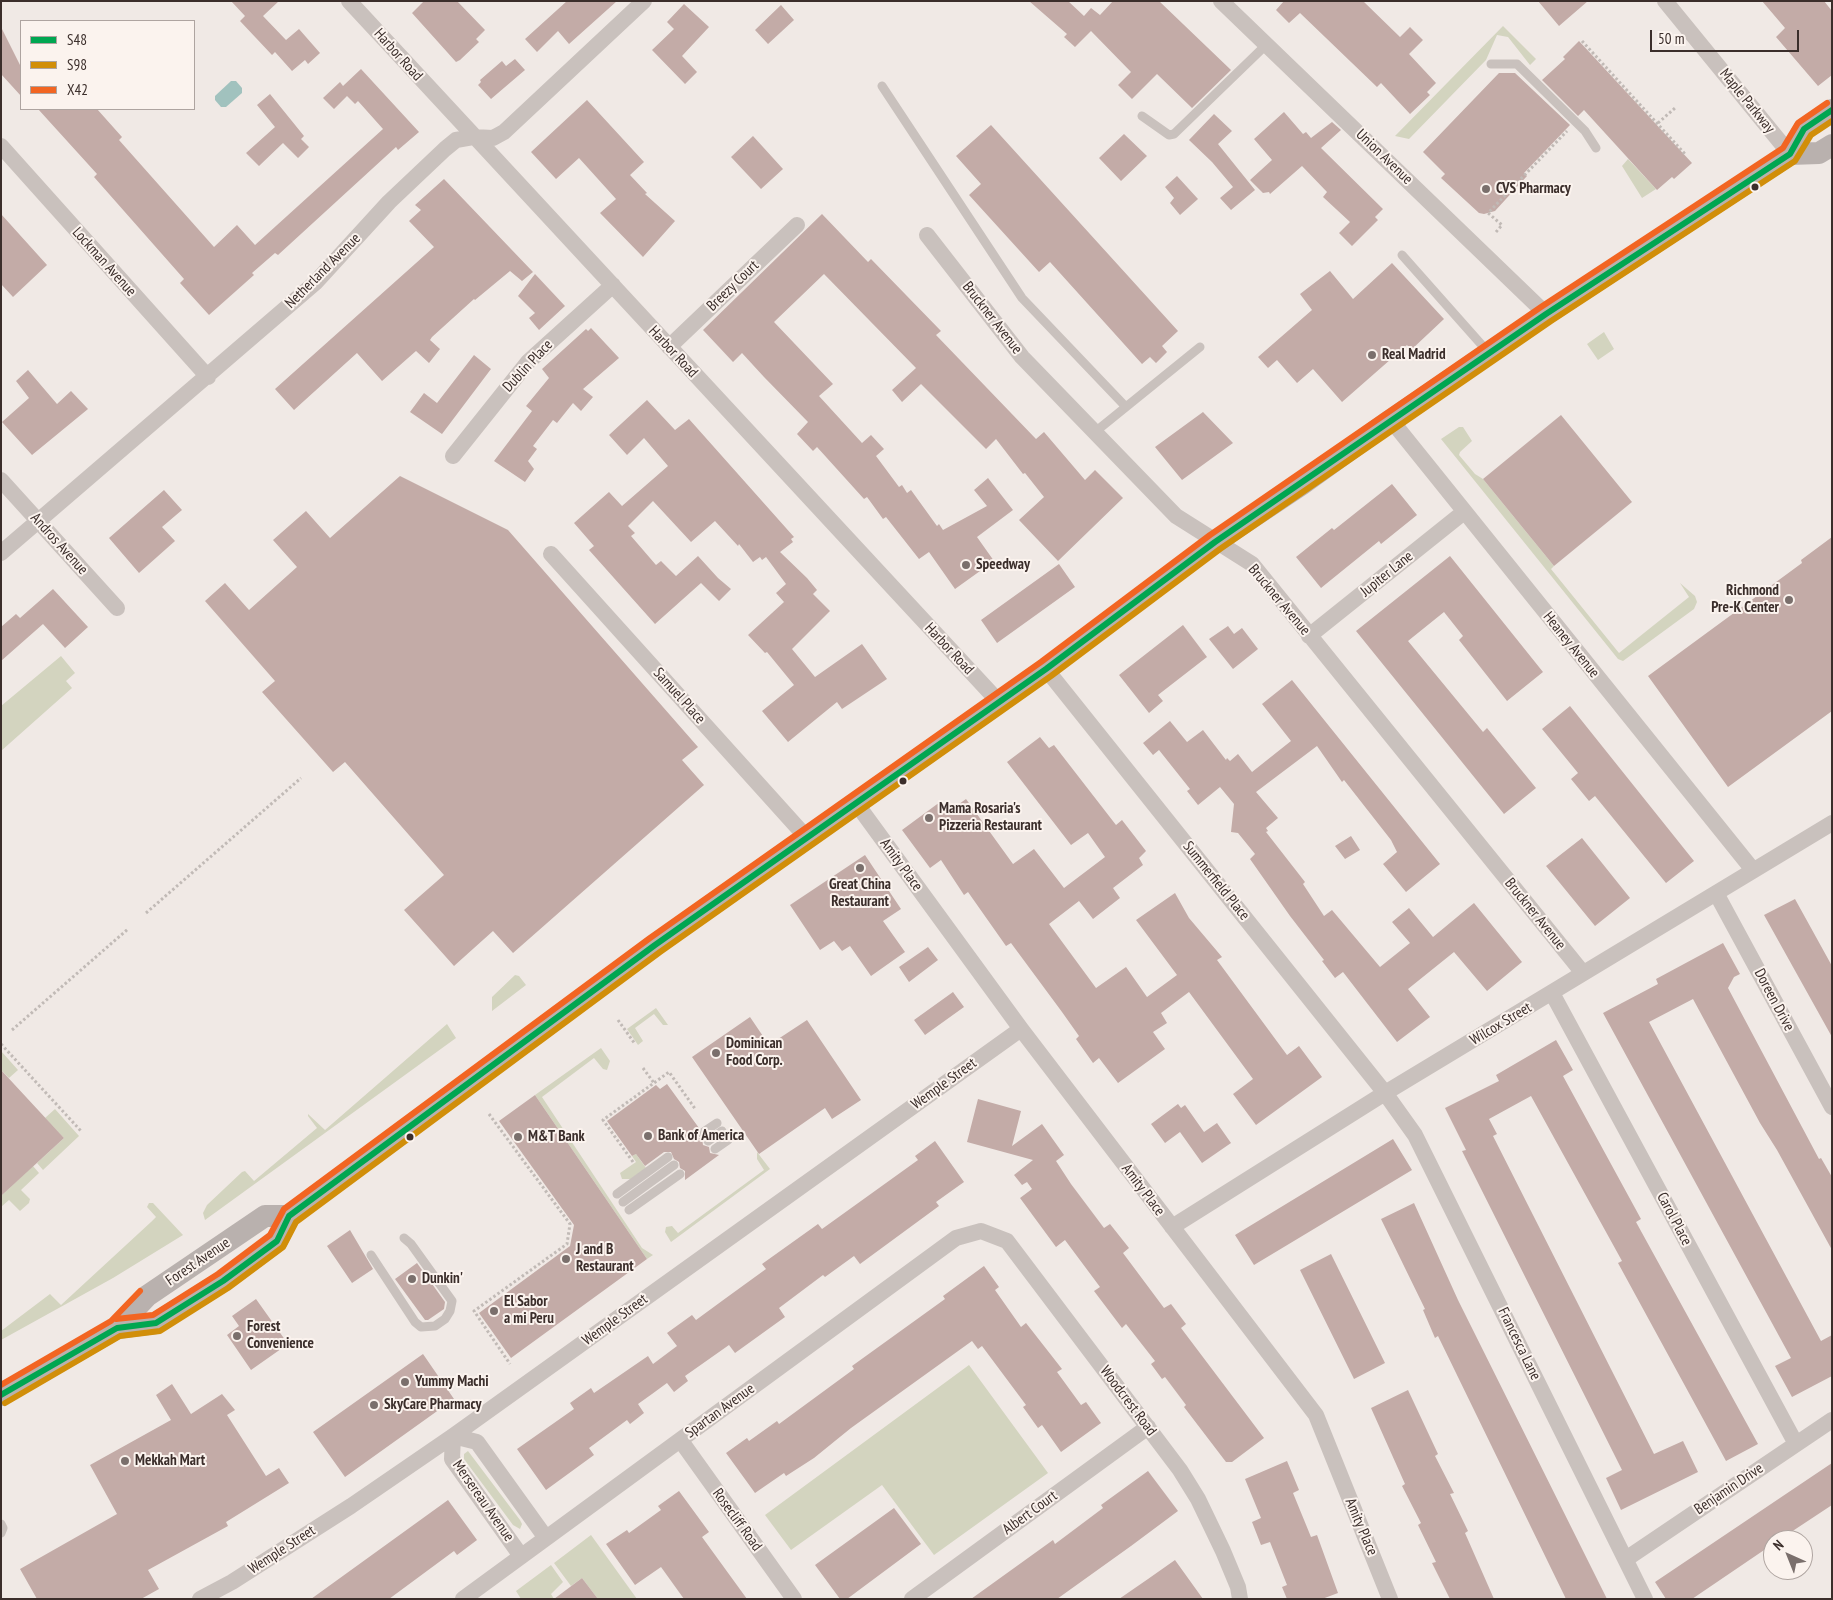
<!DOCTYPE html>
<html>
<head>
<meta charset="utf-8">
<style>
  body { margin:0 }
  #map { position:relative; width:1833px; height:1600px; overflow:hidden; background:#f0e9e5; font-family:"PT Sans Narrow",sans-serif }
  canvas { display:block }
  .frame { position:absolute; inset:0; border:2px solid #3b2e2b; pointer-events:none }
  .legend { position:absolute; left:20px; top:20px; width:175px; height:90px; box-sizing:border-box; background:#fbf3ee; border:1px solid #aea4a0; margin:0; padding:6px 9px; list-style:none; font-size:15px; color:#3b2e2b }
  .legend li { display:flex; align-items:center; gap:10px; height:25px }
  .legend b { width:25px; border:1px solid #aea4a0 }
  .north { position:absolute; left:1763px; top:1530px; width:50px; height:50px; box-sizing:border-box; background:#fbf3ee; border:1px solid #aea4a0; border-radius:50%; rotate:316deg; font-size:14px; font-weight:700; line-height:20px; text-align:center; color:#3b2e2b }
  .north::after { content:''; display:block; margin:auto; width:18px; height:22px; background:#7a6f6c; clip-path:polygon(50% 0,100% 100%,50% 72%,0 100%) }
  .scale { position:absolute; left:1650px; top:30px; width:149px; height:22px; box-sizing:border-box; border:2px solid #3b2e2b; border-top:0; padding-left:6px; font-size:15px; line-height:18px; white-space:nowrap; color:#3b2e2b; -webkit-text-stroke:4px #fbf3ee; paint-order:stroke }
</style>
</head>
<body>
<div id="map">
<canvas width="1833" height="1600"></canvas>
<div class="frame"></div>
<ul class="legend">
<li><b style="height:6px;background:#00a651"></b>S48</li>
<li><b style="height:6px;background:#d18e09"></b>S98</li>
<li><b style="height:6px;background:#f26522"></b>X42</li>
</ul>
<div class="north">N</div>
<div class="scale">50 m</div>
</div>
<script>
const ctx = document.querySelector('canvas').getContext('2d');
ctx.lineJoin = 'round';
function paint(path, color) {
  ctx.fillStyle = color;
  ctx.fill(path, 'evenodd');
}
function poly(rows) {
  const path = new Path2D();
  for (const r of rows) {
    path.moveTo(r[0], r[1]);
    for (let i = 2; i < r.length; i += 2) path.lineTo(r[i], r[i + 1]);
  }
  return path;
}
function strokePath(path, color, width, dash) {
  ctx.strokeStyle = color;
  ctx.lineWidth = width;
  ctx.lineCap = dash ? 'butt' : 'round';
  ctx.setLineDash(dash || []);
  ctx.stroke(path);
}
function label(font, color, halo, rows, align = 'center') {
  ctx.font = font + ' "PT Sans Narrow",sans-serif';
  ctx.lineWidth = 4;
  ctx.setLineDash([]);
  ctx.textBaseline = 'middle';
  ctx.strokeStyle = halo;
  ctx.fillStyle = color;
  for (const [text, x, y, turn = 0] of rows) {
    ctx.save();
    ctx.translate(x, y);
    ctx.rotate((+turn || 0) * Math.PI / 180);
    ctx.textAlign = isNaN(turn) ? turn : align;
    if (halo) ctx.strokeText(text, 0, 0);
    ctx.fillText(text, 0, 0);
    ctx.restore();
  }
}
paint(poly([
  [1503,26,1536,59,1530,65,1508,37,1497,35,1486,60,1409,139,1395,136],
  [1628,159,1656,189,1642,198,1622,166],
  [1604,332,1614,349,1598,360,1587,344],
  [1459,427,1463,427,1472,441,1460,452,1459,455,1475,474,1483,479,1554,566,1551,569,1619,653,1689,597,1680,583,1695,596,1697,602,1694,609,1623,661,1618,659,1441,439],
  [61,656,75,673,66,681,72,688,1,751,1,706],
  [515,975,519,976,526,985,492,1011,492,997],
  [656,1008,668,1025,663,1025,654,1014,635,1028,643,1041,638,1045,627,1029],
  [447,1024,456,1038,205,1220,203,1213,207,1205,242,1172,245,1171,254,1181,317,1128,308,1116,308,1114,325,1130],
  [601,1048,610,1061,607,1070,603,1069,594,1058,542,1097,642,1248,653,1255,647,1259,535,1095],
  [1,1051,18,1070,9,1078,1,1070],
  [55,1109,79,1136,43,1170,37,1163,64,1138,45,1118],
  [757,1152,770,1169,671,1242,665,1232,666,1227,672,1226,678,1233,764,1170,757,1159],
  [636,1154,646,1168,631,1179,622,1179,620,1173,636,1162,632,1156],
  [33,1166,39,1173,21,1190,30,1199,29,1203,20,1211,9,1200,1,1207,1,1196],
  [149,1203,153,1203,183,1235,113,1278,1,1340,1,1331,50,1294,61,1305,151,1222,156,1217,147,1207],
  [969,1365,1048,1473,934,1555,882,1485,791,1550,765,1515],
  [468,1451,520,1520,522,1524,520,1529,513,1525,464,1459,464,1454],
  [591,1535,637,1599,598,1599,582,1578,571,1586,554,1563],
  [551,1565,563,1582,551,1594,554,1599,521,1599,516,1591]
]), '#d3d4bf');
paint(poly([
  [231,81,236,81,242,88,242,93,226,107,221,107,215,100,215,96]
]), '#a1c2be');
paint(poly([
  [231,1,279,1,263,16,286,40,299,29,320,53,308,64,305,60,292,71,275,52,272,55,240,21,245,16],
  [424,1,457,1,485,30,476,39,479,42,460,60,456,62,412,13],
  [567,1,617,1,569,44,558,31,537,52,525,39],
  [1029,1,1068,1,1084,16,1091,8,1100,15,1113,1,1159,1,1231,70,1192,108,1157,74,1132,99,1118,85,1131,72,1091,31,1075,47,1064,37,1067,34],
  [1284,1,1363,1,1400,37,1410,27,1423,40,1409,54,1436,83,1427,92,1430,95,1410,114,1381,83,1377,87,1300,13,1289,23,1276,10],
  [1538,1,1588,1,1559,26],
  [1762,1,1824,1,1832,11,1832,75,1818,86,1776,37,1785,28],
  [684,4,709,27,682,56,697,72,685,84,652,50,674,29,667,22],
  [781,5,794,20,768,44,755,30],
  [1,27,21,67,21,96,1,74],
  [1579,41,1692,163,1674,179,1672,177,1657,190,1584,110,1578,116,1542,80,1565,59,1563,57],
  [515,59,525,70,491,99,478,85,481,82,480,80,502,61,506,66],
  [361,69,419,132,398,150,396,147,278,255,275,253,252,273,254,275,209,315,180,283,184,279,94,177,97,174,38,109,97,109,122,137,119,140,214,247,237,225,255,245,383,129,358,101,355,104,347,96,334,109,323,98,340,82,343,86],
  [1499,73,1515,73,1570,125,1524,173,1527,176,1495,211,1484,214,1479,213,1441,178,1445,174,1423,152],
  [270,94,304,136,301,139,309,147,298,158,283,143,259,166,246,153,275,127,257,105],
  [587,100,644,162,630,175,647,193,645,194,675,221,643,257,600,213,616,199,579,158,556,179,531,152],
  [1284,112,1303,134,1306,132,1311,138,1332,122,1341,130,1321,148,1383,209,1375,217,1378,220,1352,246,1339,233,1350,222,1323,197,1327,192,1302,166,1270,194,1269,192,1263,193,1250,180,1272,160,1254,139],
  [1214,114,1232,131,1218,144,1255,190,1231,210,1220,198,1233,187,1212,162,1189,140],
  [991,125,1178,331,1162,346,1167,352,1156,363,1150,357,1142,364,1050,262,1039,272,969,195,981,184,956,156],
  [1124,134,1147,156,1121,181,1099,158],
  [753,136,783,169,761,189,731,157],
  [1177,176,1198,199,1180,215,1170,203,1174,198,1165,187],
  [444,179,533,272,522,281,510,271,475,300,474,299,432,337,430,340,440,349,429,363,416,351,382,381,357,353,294,410,275,389,434,247,409,221,421,210,415,205],
  [1,214,47,265,13,297,1,284],
  [822,214,868,262,871,259,941,331,936,335,1036,439,1044,432,1085,480,1095,470,1123,498,1058,561,1019,520,1044,497,1025,473,1023,474,996,439,986,449,921,384,902,402,892,390,916,368,824,274,774,322,833,384,819,396,862,443,871,435,884,449,876,456,899,487,902,485,907,493,911,490,937,526,939,524,943,530,987,506,974,490,988,478,1013,510,977,537,994,561,955,589,929,552,919,559,886,517,883,519,867,497,864,499,817,447,813,451,797,434,808,422,764,377,742,353,733,362,703,330],
  [1392,263,1444,319,1411,350,1407,345,1342,402,1313,369,1297,383,1277,360,1268,368,1258,357,1312,310,1300,294,1330,271,1353,299],
  [535,274,565,306,539,330,529,318,535,313,518,296],
  [591,328,619,358,583,389,593,397,581,411,573,403,557,423,553,420,533,446,537,449,528,461,534,469,525,482,494,461,532,411,526,406,549,378,542,369,586,329,588,331],
  [474,355,491,369,442,434,410,412,424,393,437,403],
  [28,370,57,404,71,391,88,409,32,455,2,422,29,398,16,381],
  [647,400,675,430,689,419,794,537,791,539,793,542,780,552,807,578,817,590,813,594,830,611,792,649,815,677,862,644,887,679,842,709,837,702,788,742,762,711,794,685,767,652,765,653,748,635,784,602,776,593,786,584,766,557,762,560,760,557,753,562,739,544,738,546,715,521,691,542,653,501,628,526,635,533,631,536,656,565,661,561,676,576,698,556,718,578,731,589,719,601,701,583,655,624,589,550,594,546,574,523,609,492,622,506,668,466,644,438,627,455,609,435],
  [1203,412,1233,443,1182,480,1155,447],
  [1561,415,1632,502,1554,566,1483,479],
  [400,476,508,530,698,747,682,760,704,785,513,953,493,931,454,966,404,910,444,875,345,762,333,772,262,692,275,681,205,601,225,583,249,610,297,567,273,540,306,511,330,538],
  [1392,484,1417,515,1381,544,1379,541,1321,588,1296,557,1332,528,1334,530],
  [164,490,182,510,162,527,175,541,139,573,109,538],
  [1832,537,1832,711,1728,787,1648,676,1802,563,1801,560],
  [1450,556,1543,672,1507,701,1459,640,1463,636,1444,612,1408,641,1483,732,1487,728,1536,788,1504,814,1356,631],
  [1059,564,1075,587,997,643,981,620],
  [53,589,88,627,65,648,43,624,1,661,1,627,16,614,20,618],
  [1183,625,1207,657,1158,695,1163,701,1149,713,1119,675],
  [1228,626,1234,634,1242,628,1258,649,1233,669,1209,639],
  [1292,680,1440,864,1406,892,1383,864,1397,852,1391,840,1344,780,1342,782,1317,746,1256,792,1278,818,1266,828,1268,831,1266,832,1305,882,1303,884,1324,916,1332,910,1380,967,1410,943,1392,922,1409,908,1433,937,1474,903,1522,962,1487,991,1454,952,1408,989,1430,1017,1397,1042,1343,972,1335,978,1322,961,1324,960,1290,916,1250,859,1255,854,1238,833,1231,832,1234,804,1220,787,1198,805,1187,791,1190,789,1159,750,1153,755,1143,743,1170,721,1187,742,1203,730,1226,760,1227,758,1230,761,1238,754,1252,772,1291,741,1262,704],
  [1570,706,1694,861,1666,883,1595,796,1589,801,1571,779,1578,773,1542,729],
  [1040,737,1049,748,1054,745,1116,825,1122,820,1146,851,1139,858,1143,865,1113,888,1120,898,1093,919,1079,901,1049,924,1096,988,1126,967,1147,997,1177,975,1136,920,1175,893,1189,918,1222,957,1217,960,1287,1055,1299,1046,1322,1077,1256,1125,1233,1094,1253,1079,1189,992,1161,1013,1167,1023,1153,1032,1165,1049,1118,1083,1099,1058,1093,1063,1076,1039,1079,1036,1062,1012,1011,943,1006,946,968,892,964,895,941,860,930,868,902,830,940,802,948,812,966,799,1013,864,1034,849,1064,888,1105,857,1088,833,1071,845,1007,762],
  [1351,836,1360,850,1345,859,1335,846],
  [1582,838,1630,898,1595,926,1546,866],
  [865,855,901,909,883,921,905,952,871,976,850,946,842,951,834,941,820,950,790,905],
  [1795,899,1832,966,1832,1037,1764,915],
  [1723,943,1740,974,1734,977,1728,988,1819,1159,1821,1158,1832,1177,1832,1250,1777,1150,1760,1123,1693,999,1649,1022,1821,1341,1832,1335,1832,1376,1792,1397,1775,1366,1791,1358,1603,1013,1658,984,1656,979],
  [928,947,938,960,909,982,899,967],
  [953,992,964,1007,925,1035,914,1020],
  [750,1017,769,1045,807,1020,861,1100,832,1119,825,1108,759,1154,692,1057],
  [1556,1040,1573,1070,1563,1076,1641,1219,1636,1222,1758,1444,1726,1461,1618,1263,1622,1261,1531,1096,1489,1119,1497,1134,1493,1136,1654,1454,1683,1441,1698,1472,1621,1510,1606,1478,1622,1470,1462,1151,1466,1150,1445,1108,1499,1081,1496,1075],
  [1,1070,64,1138,1,1196],
  [667,1084,699,1128,696,1133,697,1137,702,1139,703,1145,709,1147,710,1153,719,1155,685,1180,685,1171,680,1168,679,1162,674,1159,671,1152,664,1152,645,1166,636,1154,632,1156,607,1121,656,1085,660,1089],
  [535,1095,647,1259,511,1358,479,1313,570,1246,574,1225,499,1121],
  [978,1099,1021,1111,1012,1146,1042,1124,1064,1155,1056,1161,1071,1184,1104,1228,1110,1224,1129,1248,1123,1253,1164,1308,1171,1304,1186,1324,1181,1328,1264,1438,1232,1462,1226,1462,1184,1407,1186,1405,1165,1377,1162,1379,1151,1364,1155,1361,1126,1324,1122,1328,1094,1291,1100,1287,1065,1240,1056,1247,1020,1198,1032,1189,1027,1182,1022,1185,1014,1175,1033,1160,967,1142],
  [1178,1104,1181,1108,1185,1105,1204,1132,1217,1123,1231,1143,1202,1163,1180,1132,1165,1143,1151,1124],
  [1393,1139,1412,1170,1254,1265,1235,1235],
  [935,1141,964,1182,936,1202,939,1206,860,1264,854,1256,825,1277,823,1275,779,1308,785,1317,735,1353,729,1345,685,1376,688,1381,674,1392,667,1383,652,1394,638,1404,644,1413,630,1424,627,1420,589,1448,594,1455,546,1490,517,1449,574,1409,570,1403,591,1388,594,1393,648,1356,653,1364,677,1346,667,1333,692,1315,696,1320,726,1298,766,1269,762,1264,818,1224,822,1229,918,1160,915,1156],
  [1414,1203,1458,1300,1607,1599,1566,1599,1438,1336,1435,1338,1423,1310,1425,1309,1381,1219],
  [350,1230,373,1269,352,1283,327,1246],
  [1331,1254,1385,1363,1354,1379,1300,1270],
  [417,1263,445,1302,444,1309,428,1320,425,1320,395,1279],
  [984,1266,999,1287,995,1290,1021,1327,1026,1323,1062,1369,1057,1372,1081,1405,1086,1402,1101,1423,1061,1452,1042,1425,1038,1428,1023,1407,1026,1405,982,1346,978,1349,972,1341,851,1428,814,1458,786,1476,784,1473,755,1493,726,1453,747,1438,749,1441,777,1421,779,1424,854,1369,852,1366,945,1299,943,1296],
  [256,1299,288,1344,251,1370,227,1335,239,1326,232,1316],
  [423,1354,454,1399,345,1477,313,1432],
  [172,1384,191,1414,222,1394,235,1410,227,1415,266,1476,279,1468,289,1483,226,1522,228,1526,148,1570,159,1589,141,1599,37,1599,20,1569,117,1514,90,1465,171,1420,156,1395],
  [1408,1390,1438,1454,1435,1456,1454,1493,1450,1494,1468,1531,1465,1533,1494,1599,1450,1599,1432,1563,1436,1562,1418,1525,1421,1523,1402,1486,1405,1484,1371,1408],
  [1287,1461,1299,1490,1293,1493,1311,1537,1317,1535,1338,1593,1322,1599,1287,1599,1282,1587,1287,1585,1270,1542,1261,1545,1252,1522,1261,1518,1245,1479],
  [1832,1463,1832,1505,1779,1540,1773,1540,1773,1544,1692,1599,1666,1599,1655,1582],
  [1148,1471,1178,1511,1131,1546,1057,1599,971,1599,1053,1540,1055,1544,1103,1508,1101,1505],
  [679,1491,709,1532,702,1537,747,1599,684,1599,661,1567,635,1585,606,1544,627,1530,629,1533,661,1510,658,1506],
  [448,1500,477,1540,457,1555,454,1551,389,1599,311,1599],
  [894,1508,921,1544,847,1599,840,1599,815,1565],
  [1175,1560,1203,1599,1119,1599,1148,1579],
  [582,1578,598,1599,554,1599]
]), '#c3aba7');
strokePath(poly([
  [1582,41,1685,154],
  [1658,123,1675,108],
  [1496,232,1502,225,1488,213,1567,131],
  [146,913,301,778],
  [618,1020,635,1044],
  [12,1030,128,929],
  [1,1044,81,1131],
  [643,1068,654,1083],
  [489,1114,570,1224,567,1244,474,1311,510,1364],
  [633,1162,603,1120,669,1072,696,1110]
]), '#c1bab6', 3, [2.5, 2.5]);
strokePath(poly([
  [1491,64,1517,64,1585,131,1596,148],
  [882,86,1022,298,1126,407],
  [1142,116,1169,135,1174,134,1266,45],
  [1402,255,1488,352],
  [1095,432,1200,347],
  [702,1133,717,1123],
  [708,1141,722,1131],
  [715,1149,728,1140],
  [617,1194,668,1157],
  [623,1202,674,1165],
  [629,1210,680,1174],
  [371,1255,415,1322,421,1327,435,1326,445,1319,450,1311,452,1301,411,1244,404,1238],
  [1,1524,3,1528,1,1533]
]), '#c9c1bd', 9);
strokePath(poly([
  [349,1,998,701],
  [1221,1,1546,314],
  [1665,1,1790,154],
  [1,146,208,377],
  [927,235,1022,357,1176,516,1252,564,1583,973],
  [669,347,797,225],
  [1391,420,1753,870],
  [453,456,528,362,613,285],
  [1,480,117,608],
  [1,553,315,283,389,202,445,149,456,140,473,137,493,138,504,132,644,1],
  [551,554,807,838],
  [1309,636,1464,512],
  [1046,669,1385,1093,1415,1135,1645,1599],
  [856,803,1021,1029,1316,1415,1390,1599],
  [1716,893,1832,1107],
  [1552,993,1796,1444],
  [1172,1227,1385,1093,1832,823],
  [681,1441,794,1599],
  [521,1556,452,1459,453,1436,477,1442,546,1538],
  [1626,1559,1832,1420],
  [200,1599,232,1582,351,1506,453,1436,1021,1029],
  [463,1599,956,1238,981,1231,1007,1241,1180,1470,1198,1499,1223,1551,1238,1587,1240,1599],
  [912,1599,1148,1427]
]), '#c9c1bd', 16);
strokePath(poly([
  [1790,154,1819,153,1832,145],
  [117,1328,156,1323,223,1281,277,1241,289,1216,655,945,1046,669,1215,542,1302,484,1391,420,1546,314,1790,154,1804,129,1832,110],
  [1,1395,117,1328,147,1296,265,1216,289,1216]
]), '#b9b1ae', 22);
strokePath(poly([
  [1,1395,117,1328,156,1323,223,1281,277,1241,289,1216,655,945,1046,669,1215,542,1546,314,1790,154,1804,129,1832,110]
]), '#00a651', 6);
strokePath(poly([
  [5,1403,120,1336,160,1331,228,1288,283,1247,296,1222,660,952,1051,676,1220,549,1551,321,1795,161,1811,135,1832,121]
]), '#d18e09', 6);
strokePath(poly([
  [116,1319,153,1315,218,1274,270,1235,284,1209,650,938,1041,662,1210,535,1541,307,1783,148,1798,123,1827,103],
  [1,1385,111,1321,140,1291]
]), '#f26522', 6);
for (const [x, y, r, color] of [
  [1755,187,4.5,"#3b2e2b"],
  [1486,189,5,"#7a6f6c"],
  [1372,355,5,"#7a6f6c"],
  [966,565,5,"#7a6f6c"],
  [1789,600,5,"#7a6f6c"],
  [903,781,4.5,"#3b2e2b"],
  [929,818,5,"#7a6f6c"],
  [860,868,5,"#7a6f6c"],
  [716,1053,5,"#7a6f6c"],
  [648,1136,5,"#7a6f6c"],
  [410,1137,4.5,"#3b2e2b"],
  [518,1137,5,"#7a6f6c"],
  [566,1259,5,"#7a6f6c"],
  [412,1279,5,"#7a6f6c"],
  [494,1311,5,"#7a6f6c"],
  [237,1336,5,"#7a6f6c"],
  [405,1382,5,"#7a6f6c"],
  [374,1405,5,"#7a6f6c"],
  [125,1461,5,"#7a6f6c"]
]) {
  const dot = new Path2D();
  dot.arc(x, y, r, 0, 2 * Math.PI);
  ctx.fillStyle = color;
  ctx.fill(dot);
  strokePath(dot, '#fbf3ee', 2);
}
label('15px', '#3b2e2b', '#fbf3ee', [
  ["Harbor Road",398,55,48],
  ["Maple Parkway",1747,101,51],
  ["Union Avenue",1384,157,44],
  ["Lockman Avenue",104,262,48],
  ["Netherland Avenue",323,271,-45],
  ["Breezy Court",733,286,-44],
  ["Bruckner Avenue",992,318,52],
  ["Harbor Road",673,352,47],
  ["Dublin Place",528,366,-47],
  ["Andros Avenue",59,544,48],
  ["Jupiter Lane",1387,574,-39],
  ["Bruckner Avenue",1279,600,50],
  ["Heaney Avenue",1571,645,51],
  ["Harbor Road",949,649,47],
  ["Samuel Place",679,696,48],
  ["Amity Place",901,865,54],
  ["Summerfield Place",1216,881,51],
  ["Bruckner Avenue",1535,914,51],
  ["Doreen Drive",1774,1000,62],
  ["Wilcox Street",1501,1024,-31],
  ["Wemple Street",944,1084,-36],
  ["Amity Place",1143,1190,53],
  ["Carol Place",1674,1219,62],
  ["Forest Avenue",198,1262,-34],
  ["Wemple Street",615,1320,-36],
  ["Francesca Lane",1519,1344,64],
  ["Woodcrest Road",1128,1401,53],
  ["Spartan Avenue",720,1411,-36],
  ["Benjamin Drive",1729,1489,-34],
  ["Mersereau Avenue",483,1501,55],
  ["Albert Court",1030,1513,-36],
  ["Rosecliff Road",737,1520,54],
  ["Amity Place",1361,1527,67],
  ["Wemple Street",282,1550,-33]
]);
label('bold 15px', '#3b2e2b', '#fbf3ee', [
  ["CVS Pharmacy",1496,189],
  ["Real Madrid",1382,355],
  ["Speedway",976,565],
  ["Richmond",1779,591,"right"],
  ["Pre-K Center",1779,608,"right"],
  ["Mama Rosaria's",939,809],
  ["Pizzeria Restaurant",939,826],
  ["Great China",860,885,"center"],
  ["Restaurant",860,902,"center"],
  ["Dominican",726,1044],
  ["Food Corp.",726,1061],
  ["Bank of America",658,1136],
  ["M&T Bank",528,1137],
  ["J and B",576,1250],
  ["Restaurant",576,1267],
  ["Dunkin'",422,1279],
  ["El Sabor",504,1302],
  ["a mi Peru",504,1319],
  ["Forest",247,1327],
  ["Convenience",247,1344],
  ["Yummy Machi",415,1382],
  ["SkyCare Pharmacy",384,1405],
  ["Mekkah Mart",135,1461]
], 'left');
</script>
</body>
</html>
